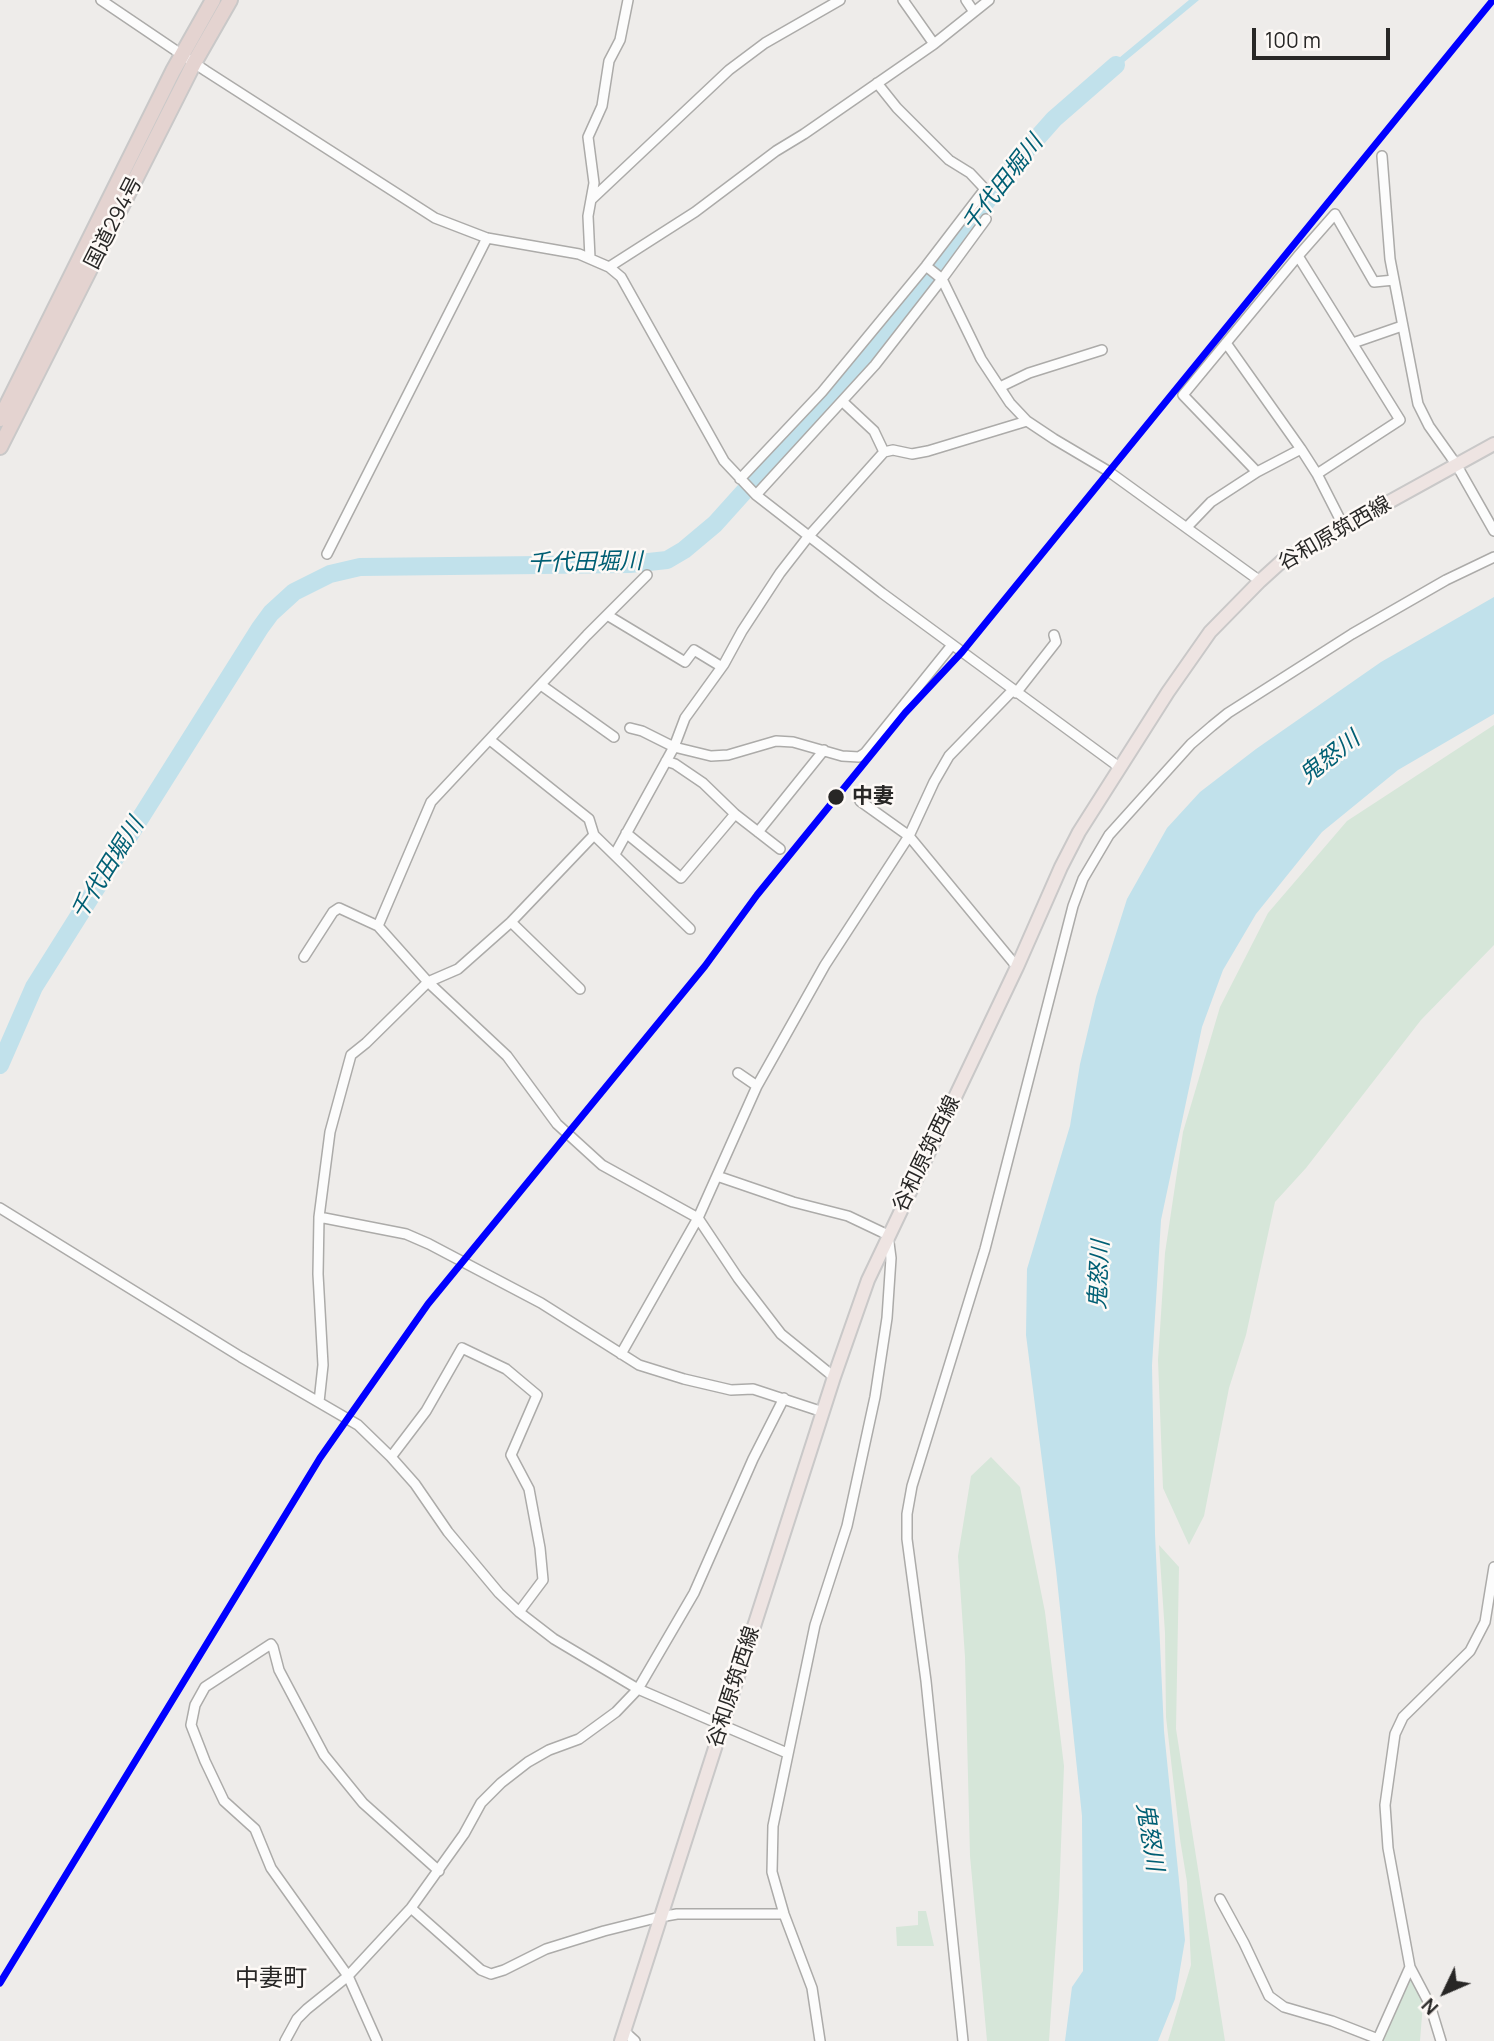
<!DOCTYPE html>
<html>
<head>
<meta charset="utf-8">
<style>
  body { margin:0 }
  #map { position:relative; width:1494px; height:2041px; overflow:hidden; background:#eeecea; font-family:Manrope,sans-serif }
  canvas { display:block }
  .north { position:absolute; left:1410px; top:1957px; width:70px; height:70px; -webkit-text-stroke:5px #fdf9f6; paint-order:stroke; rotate:226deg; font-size:19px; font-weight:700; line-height:28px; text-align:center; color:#282726 }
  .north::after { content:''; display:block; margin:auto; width:24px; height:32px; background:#282726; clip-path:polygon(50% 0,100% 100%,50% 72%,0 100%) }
  .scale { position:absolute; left:1252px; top:28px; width:138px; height:32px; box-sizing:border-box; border:4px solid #282726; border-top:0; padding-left:9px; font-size:21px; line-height:24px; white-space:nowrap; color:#282726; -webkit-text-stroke:5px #fdf9f6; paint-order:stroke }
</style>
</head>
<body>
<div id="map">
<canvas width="1494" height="2041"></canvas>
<div class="north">N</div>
<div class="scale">100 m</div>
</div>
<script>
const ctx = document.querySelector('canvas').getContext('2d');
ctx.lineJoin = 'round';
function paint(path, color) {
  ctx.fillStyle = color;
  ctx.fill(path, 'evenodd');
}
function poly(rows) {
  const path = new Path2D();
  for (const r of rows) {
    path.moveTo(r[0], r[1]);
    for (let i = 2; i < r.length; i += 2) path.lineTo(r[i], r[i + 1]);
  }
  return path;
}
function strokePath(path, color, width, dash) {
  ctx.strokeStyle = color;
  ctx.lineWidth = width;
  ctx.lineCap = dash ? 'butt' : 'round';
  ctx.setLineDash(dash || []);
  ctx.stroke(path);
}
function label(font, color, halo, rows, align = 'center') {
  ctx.font = font + ' Manrope,"Noto Sans JP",sans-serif';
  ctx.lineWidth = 5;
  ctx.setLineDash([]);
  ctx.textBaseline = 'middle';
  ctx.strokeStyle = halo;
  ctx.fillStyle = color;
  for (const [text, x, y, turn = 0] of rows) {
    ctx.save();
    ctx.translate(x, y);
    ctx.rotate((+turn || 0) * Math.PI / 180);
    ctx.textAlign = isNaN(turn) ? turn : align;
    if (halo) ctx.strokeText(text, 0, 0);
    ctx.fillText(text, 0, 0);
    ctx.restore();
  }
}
paint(poly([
  [1494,725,1494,945,1421,1020,1306,1168,1275,1202,1246,1335,1229,1388,1204,1516,1189,1545,1163,1488,1158,1360,1165,1253,1183,1132,1220,1007,1268,913,1347,821],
  [991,1457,1020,1487,1045,1612,1064,1766,1059,1897,1049,2041,987,2041,970,1856,965,1657,958,1556,971,1476],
  [1159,1545,1179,1567,1176,1729,1225,2041,1168,2041,1191,1965,1187,1882,1180,1839,1166,1717,1165,1633],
  [918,1911,926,1911,934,1946,897,1946,896,1927,918,1925],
  [1409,1977,1423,2003,1420,2041,1383,2041]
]), '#d6e6d9');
paint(poly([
  [1189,0,1199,0,1100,82,1096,77],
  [1494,597,1494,714,1398,770,1322,832,1256,914,1223,970,1202,1027,1161,1220,1152,1365,1155,1534,1164,1731,1185,1940,1175,1999,1158,2041,1065,2041,1072,1987,1083,1971,1082,1816,1056,1570,1026,1335,1027,1269,1070,1126,1080,1064,1096,997,1127,899,1167,828,1200,792,1256,749,1381,662]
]), '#c1e1eb');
strokePath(poly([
  [0,1065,34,987,260,628,271,613,294,592,330,574,360,567,630,564,667,560,684,550,715,524,876,345,1023,154,1054,119,1116,65]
]), '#c1e1eb', 18);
const minor = poly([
  [101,0,206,71,435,218,487,238,579,254,609,267,621,277,724,461,756,495,882,593,1119,767],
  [903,0,934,44],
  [966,0,974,12],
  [1382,156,1390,259,1418,404,1429,426,1456,464,1494,531],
  [592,199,729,70,765,43,840,0],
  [1298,256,1335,214,1374,282,1394,280],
  [590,258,588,216,594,183,588,137,602,106,609,61,620,40,628,0],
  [926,266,942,279,981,359,1010,403,1027,421,1054,439,1108,471,1260,581],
  [609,267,695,212,776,151,804,134,934,44,989,0],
  [1226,343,1301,449],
  [1353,343,1402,326],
  [1000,387,1029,373,1102,350],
  [884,452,893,450,912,454,928,451,1027,421],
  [1317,474,1344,527],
  [740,479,822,392,926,266,985,189,970,173,949,160,897,108,877,83],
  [756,495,875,365,942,279,986,219],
  [1187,527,1211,502,1257,472,1301,449,1317,474,1400,420,1298,256,1183,395,1257,472],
  [327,554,487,238],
  [607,615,685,662,694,650,722,667],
  [541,685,614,737],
  [1016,693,1056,642,1054,635],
  [630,728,642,731,674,747,711,756,728,755,776,741,793,742,842,756,859,757,865,753,952,645],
  [490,740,589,819,594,835,690,929],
  [666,761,675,764,703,783,735,814,780,849],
  [860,801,909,836,1017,967],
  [758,832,824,750],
  [626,833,681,878,735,814],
  [615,854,674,747,685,718,724,664,742,631,780,573,808,537,884,452,874,431,843,402],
  [511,922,580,989],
  [378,926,431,802,587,635,647,575],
  [304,957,333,912,339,908,378,926,428,982,507,1056,557,1124,602,1165,698,1218,738,1278,781,1334,834,1377],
  [738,1073,757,1086],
  [717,1176,793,1202,848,1216,888,1235,891,1258,887,1318,875,1397,847,1526,815,1625,773,1826,772,1872,784,1914,812,1988,820,2041],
  [0,1208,241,1357,358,1425,391,1457,415,1484,448,1532,499,1593,519,1612,554,1639,638,1689,787,1753],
  [319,1217,406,1234,429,1244,541,1303,639,1365,684,1379,731,1390,753,1389,823,1412],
  [621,1354,698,1218,757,1086,825,965,909,836,934,782,949,756,1013,690],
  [319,1402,323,1365,318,1274,319,1217,330,1132,351,1055,366,1043,428,982,458,969,511,922,594,835],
  [391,1457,426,1411,462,1348,506,1369,537,1395,511,1455,529,1489,540,1548,543,1580,519,1612],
  [1220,1899,1244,1943,1269,1996,1284,2007,1332,2021,1378,2039],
  [411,1908,481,1970,491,1974,504,1970,546,1949,604,1931,660,1917,677,1914,784,1914],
  [624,2031,635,2041],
  [285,2041,297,2019,307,2009,348,1976,411,1908,464,1834,481,1803,501,1783,528,1762,549,1750,579,1739,616,1712,638,1689,694,1593,753,1459,784,1398],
  [377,2041,348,1976,271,1868,255,1829,224,1801,205,1761,191,1725,195,1705,205,1687,271,1644,273,1647,279,1670,324,1755,363,1803,439,1871],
  [963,2041,926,1681,907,1539,907,1514,912,1486,985,1249,1073,906,1083,879,1109,835,1191,744,1212,726,1228,713,1352,634,1446,580,1494,557],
  [1377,2041,1410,1967],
  [1441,2041,1430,2005,1410,1967,1388,1848,1385,1805,1395,1734,1403,1717,1470,1651,1485,1622,1494,1567]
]);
const major = poly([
  [621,2041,834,1377,868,1280,1017,967,1061,867,1079,832,1168,692,1210,632,1260,581,1282,561,1494,444]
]);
const highway = poly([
  [0,419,173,71,213,0],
  [0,447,194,63,230,0]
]);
strokePath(minor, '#acaba9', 12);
strokePath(major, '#c9c8c8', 16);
strokePath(highway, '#c9c8c8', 18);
strokePath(minor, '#fcfcfc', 9);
strokePath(major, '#eee4e2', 12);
strokePath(highway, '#e4d3d0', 14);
strokePath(poly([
  [0,1983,320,1458,428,1304,705,966,757,895,905,713,962,652,1493,0]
]), '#00f', 7);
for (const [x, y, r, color] of [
  [836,797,9,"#282726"]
]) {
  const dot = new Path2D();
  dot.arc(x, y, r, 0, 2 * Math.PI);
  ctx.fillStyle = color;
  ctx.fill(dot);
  strokePath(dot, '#fdf9f6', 2.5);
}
label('21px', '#282726', '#fdf9f6', [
  ["国道294号",114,223,-63],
  ["谷和原筑西線",1335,534,-30],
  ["谷和原筑西線",927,1154,-64],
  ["谷和原筑西線",734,1687,-72]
]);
label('bold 21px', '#282726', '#fdf9f6', [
  ["中妻",852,797]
], 'left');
label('italic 23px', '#005f74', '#fdf9f6', [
  ["千代田堀川",1003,184,-52],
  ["千代田堀川",585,563,-1],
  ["鬼怒川",1330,758,-38],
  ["千代田堀川",108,869,-58],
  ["鬼怒川",1100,1275,-87],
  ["鬼怒川",1149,1837,81]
]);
label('24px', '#282726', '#fdf9f6', [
  ["中妻町",271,1979]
]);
</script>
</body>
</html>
